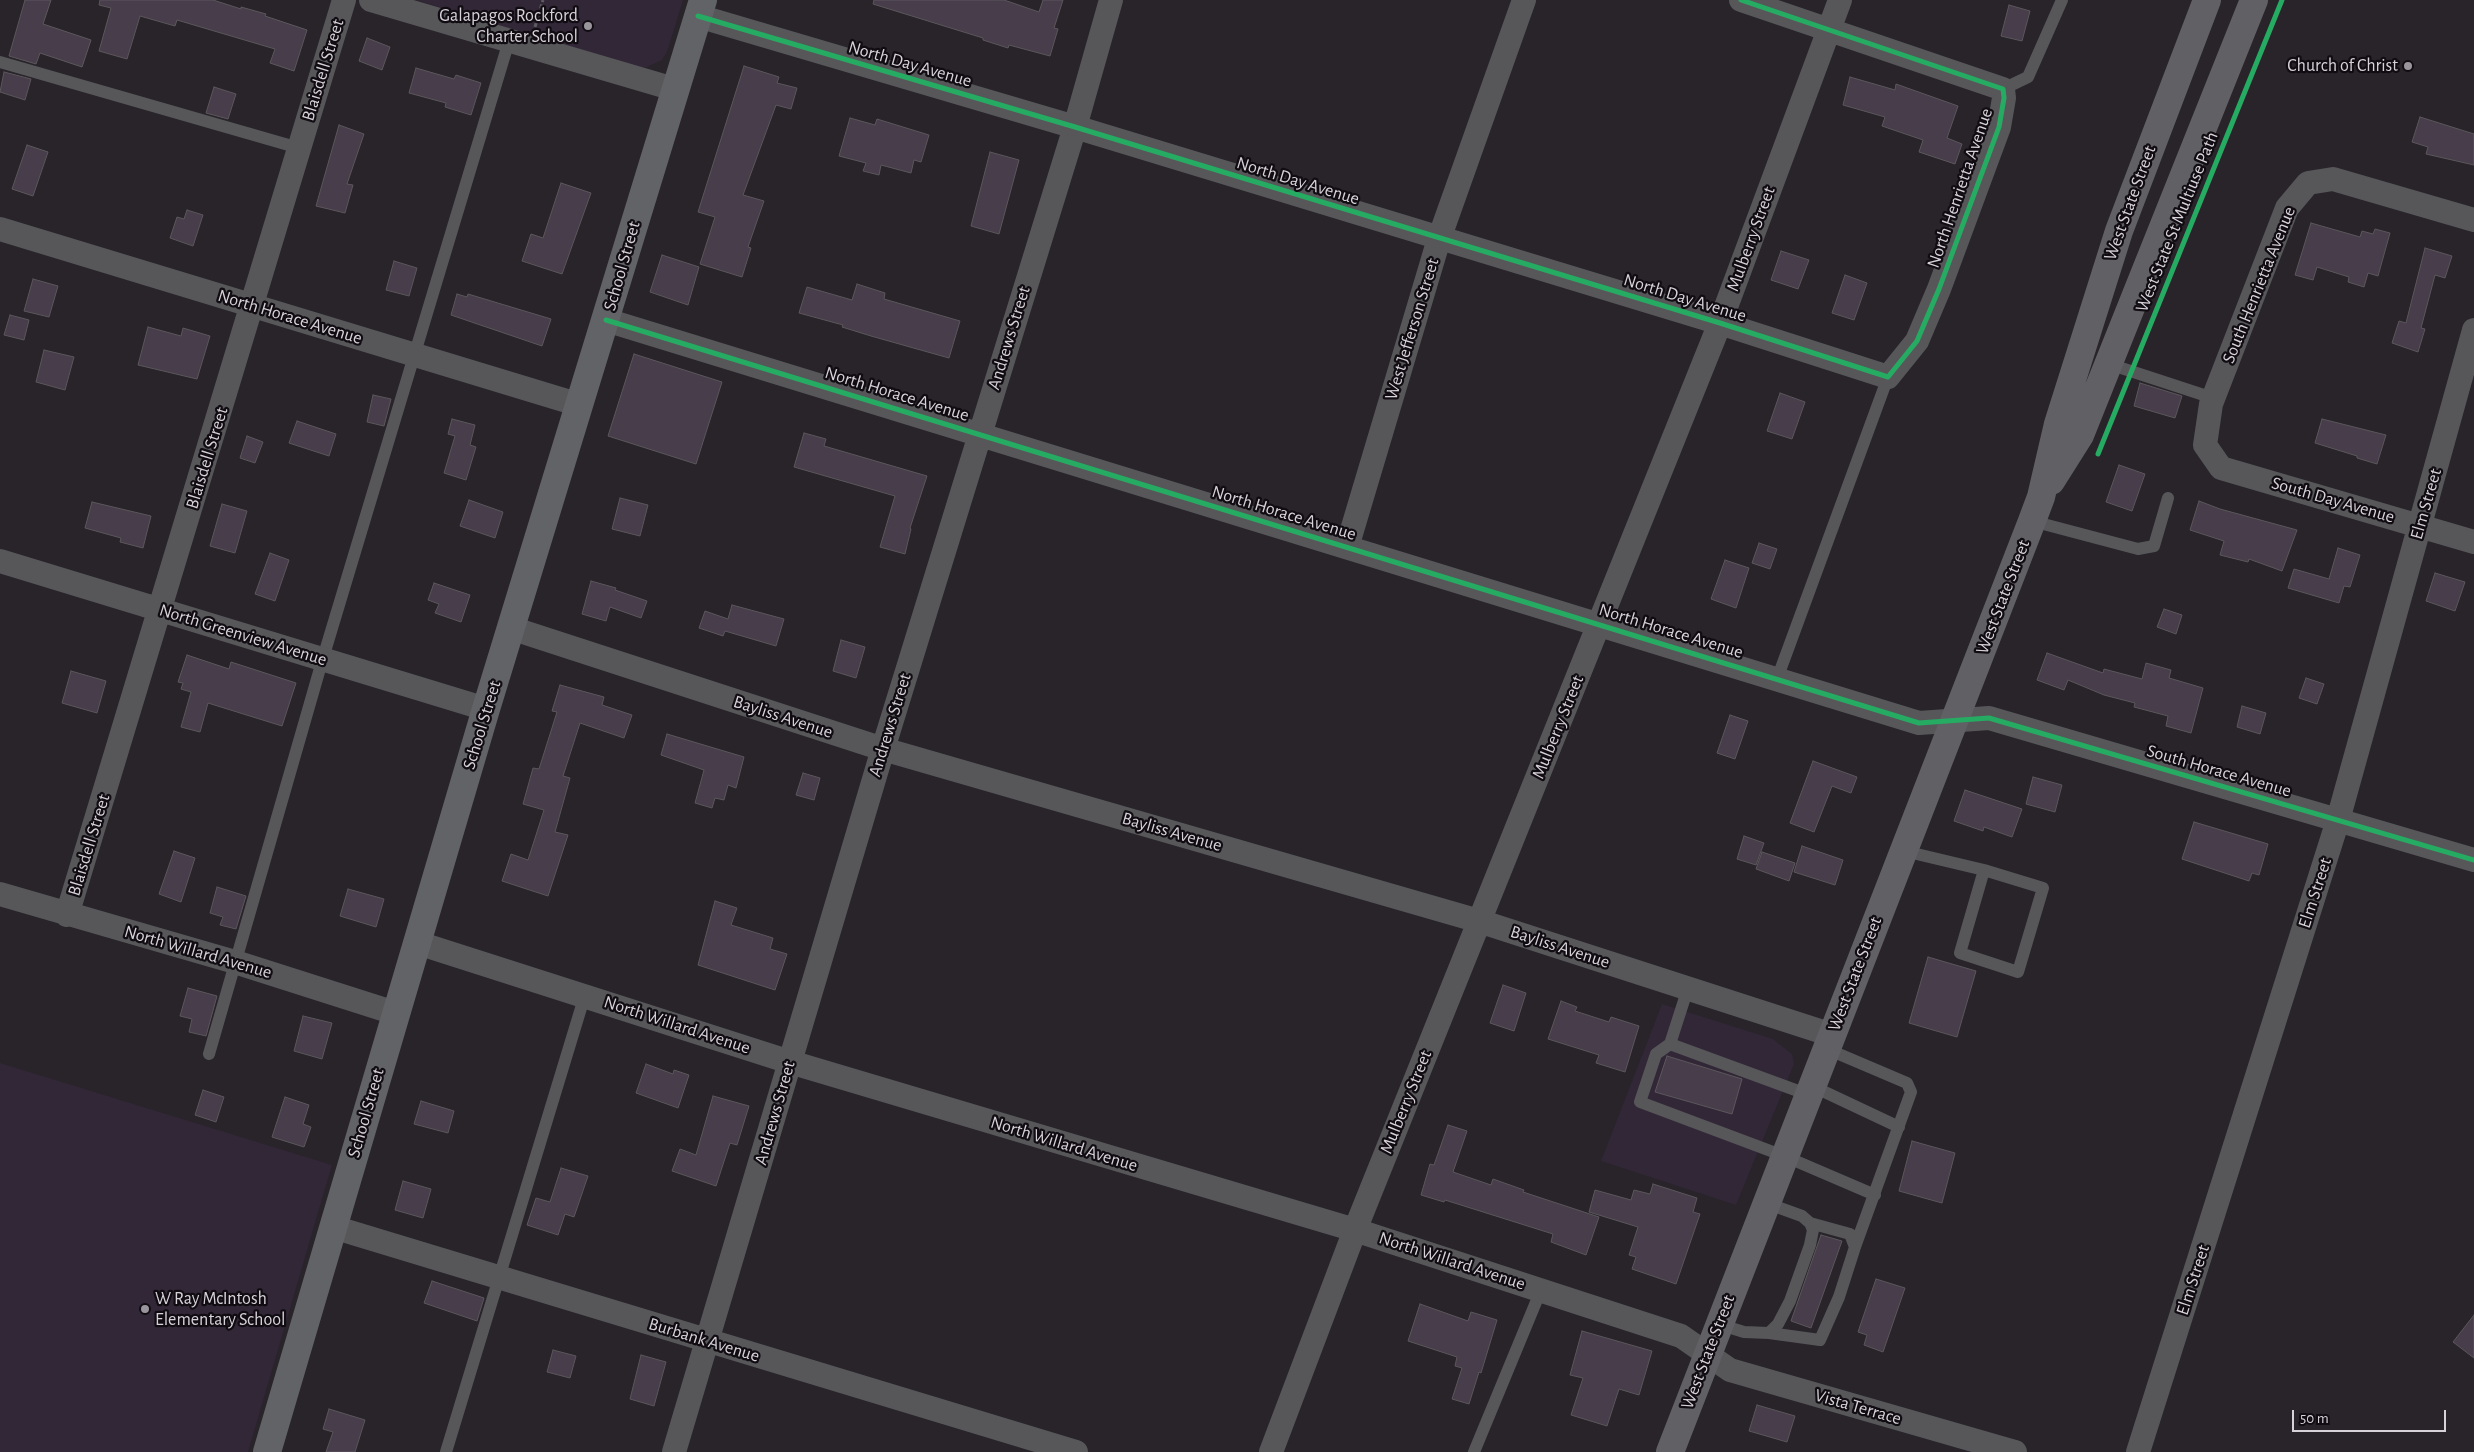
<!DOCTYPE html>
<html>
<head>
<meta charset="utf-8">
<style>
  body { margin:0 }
  #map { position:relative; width:2474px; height:1452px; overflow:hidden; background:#28242a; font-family:"Alegreya Sans",sans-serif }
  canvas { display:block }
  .scale { position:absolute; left:2292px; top:1410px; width:154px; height:22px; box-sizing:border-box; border:2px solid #d7d2da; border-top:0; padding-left:6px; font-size:15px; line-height:18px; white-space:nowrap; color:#d7d2da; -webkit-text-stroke:4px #100c11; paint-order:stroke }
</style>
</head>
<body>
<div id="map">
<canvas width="2474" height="1452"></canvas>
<div class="scale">50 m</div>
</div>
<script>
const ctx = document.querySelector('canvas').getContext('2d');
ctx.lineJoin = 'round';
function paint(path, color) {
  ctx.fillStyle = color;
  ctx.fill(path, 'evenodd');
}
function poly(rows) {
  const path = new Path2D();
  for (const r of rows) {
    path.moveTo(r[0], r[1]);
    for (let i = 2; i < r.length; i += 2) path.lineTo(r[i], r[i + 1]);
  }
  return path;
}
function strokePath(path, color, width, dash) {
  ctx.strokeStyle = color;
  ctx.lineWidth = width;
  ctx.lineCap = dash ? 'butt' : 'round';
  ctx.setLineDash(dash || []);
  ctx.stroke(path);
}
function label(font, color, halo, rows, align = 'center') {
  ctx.font = font + ' "Alegreya Sans",sans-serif';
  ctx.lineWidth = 4.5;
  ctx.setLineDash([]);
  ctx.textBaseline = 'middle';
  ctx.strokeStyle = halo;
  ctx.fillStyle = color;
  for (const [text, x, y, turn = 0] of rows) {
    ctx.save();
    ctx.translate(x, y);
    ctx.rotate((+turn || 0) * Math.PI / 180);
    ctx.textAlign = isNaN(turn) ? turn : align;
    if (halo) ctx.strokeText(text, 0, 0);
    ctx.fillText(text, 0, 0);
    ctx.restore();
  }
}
paint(poly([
  [416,0,683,0,667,52,662,60,647,67,639,68],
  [1662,1004,1773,1039,1792,1054,1794,1064,1736,1205,1601,1161],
  [0,1063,332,1165,248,1452,0,1452]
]), '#322737');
const building = poly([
  [25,0,51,0,43,24,91,40,82,67,40,53,36,64,9,56,25,0],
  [100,0,213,0,241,9,241,7,266,14,265,16,307,30,294,71,270,63,275,49,177,20,175,26,140,16,127,59,99,51,111,8,99,5,100,0],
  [874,0,1004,0,1039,12,1043,0,1063,0,1054,28,1058,29,1050,56,1009,45,1008,48,983,40,983,38,873,4,874,0],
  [2009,5,2030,11,2022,41,2001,36,2009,5],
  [367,38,390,47,382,70,359,61,367,38],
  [744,66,779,77,777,83,797,88,791,109,776,105,743,195,764,201,748,247,751,248,742,277,700,264,715,217,698,212,744,66],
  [416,68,454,79,456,75,481,83,471,115,445,107,446,103,409,93,416,68],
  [4,72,31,79,25,100,0,92,4,72],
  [1850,77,1895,90,1896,84,1958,106,1947,138,1962,144,1955,164,1919,152,1923,140,1882,126,1885,117,1843,105,1850,77],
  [214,87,236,94,228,119,206,113,214,87],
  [2420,117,2474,134,2474,165,2426,154,2428,147,2412,142,2420,117],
  [850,118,875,125,877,119,929,135,921,162,914,160,911,173,881,165,879,175,863,171,866,163,839,156,850,118],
  [339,125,364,134,347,184,353,185,345,213,316,206,339,125],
  [27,145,48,152,33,196,12,189,27,145],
  [990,152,1019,160,999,234,971,226,990,152],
  [561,183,591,193,562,274,522,261,531,234,543,238,561,183],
  [187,210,203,215,193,246,170,238,177,217,184,219,187,210],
  [2311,223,2360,237,2362,231,2373,234,2375,229,2390,233,2378,276,2368,273,2364,287,2348,282,2349,277,2317,267,2313,280,2295,275,2311,223],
  [2425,248,2452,256,2445,278,2435,275,2421,328,2425,329,2418,352,2392,343,2399,321,2406,323,2425,248],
  [1781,251,1809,260,1798,289,1771,280,1781,251],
  [662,255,699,267,688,305,650,292,662,255],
  [394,261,417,268,409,296,386,290,394,261],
  [1845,275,1867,283,1854,320,1832,313,1845,275],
  [33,279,58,286,49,317,24,311,33,279],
  [857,284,885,293,884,299,960,321,949,358,871,336,842,327,843,325,799,313,807,287,852,300,857,284],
  [457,294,467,297,468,294,551,319,542,346,451,315,457,294],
  [10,315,29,320,24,340,4,335,10,315],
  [148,327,181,336,183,328,210,336,197,379,138,365,148,327],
  [44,350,74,357,65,390,36,382,44,350],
  [634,354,722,382,696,464,608,436,634,354],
  [2140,383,2182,396,2175,418,2134,406,2140,383],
  [1780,393,1805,402,1792,439,1767,431,1780,393],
  [373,395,391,399,384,426,367,422,373,395],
  [452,419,475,425,470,445,476,447,466,480,444,473,455,436,448,434,452,419],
  [2322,419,2386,435,2377,464,2357,458,2357,456,2315,443,2322,419],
  [297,421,336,434,329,456,289,443,297,421],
  [804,433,826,439,824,446,927,476,910,528,911,529,905,554,880,547,895,496,794,467,804,433],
  [247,436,263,442,255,463,240,458,247,436],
  [2119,465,2145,474,2132,511,2106,502,2119,465],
  [620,498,648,505,640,536,612,529,620,498],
  [469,500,503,512,495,538,460,526,469,500],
  [2199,501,2220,509,2297,530,2282,571,2249,559,2248,562,2220,555,2224,541,2190,530,2199,501],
  [92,502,151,516,143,548,120,542,121,538,85,528,92,502],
  [222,504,247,511,235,553,210,546,222,504],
  [1759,543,1777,549,1770,569,1752,563,1759,543],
  [2338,548,2360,555,2350,587,2344,586,2339,603,2288,588,2294,569,2329,579,2338,548],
  [270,553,289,560,275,601,255,594,270,553],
  [1725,560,1749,568,1736,608,1711,599,1725,560],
  [2435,573,2465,582,2455,611,2426,601,2435,573],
  [591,581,616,588,615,590,647,601,641,618,610,607,606,621,582,614,591,581],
  [434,583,470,595,461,622,435,613,439,604,428,600,434,583],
  [732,605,784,619,776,646,725,631,723,636,699,628,705,611,728,619,732,605],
  [2164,609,2182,615,2176,634,2157,627,2164,609],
  [841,640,865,647,856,678,833,671,841,640],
  [2047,653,2103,673,2104,669,2142,679,2146,663,2171,670,2169,678,2203,688,2191,733,2166,726,2168,716,2134,707,2135,703,2104,695,2068,680,2064,690,2037,680,2047,653],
  [187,655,229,669,231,662,296,683,282,726,208,703,200,732,181,727,191,692,181,689,183,683,178,682,187,655],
  [71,671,106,681,97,713,62,703,71,671],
  [2306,678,2324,684,2317,704,2299,698,2306,678],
  [560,685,604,697,602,705,632,715,624,738,580,723,563,776,570,778,555,832,568,835,548,896,502,881,511,854,528,860,544,810,523,804,533,768,539,769,557,712,552,711,560,685],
  [2242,706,2266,713,2260,734,2237,727,2242,706],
  [1730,715,1748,721,1735,759,1717,753,1730,715],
  [667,734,744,757,736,788,728,785,724,800,715,798,712,808,695,803,704,770,661,755,667,734],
  [1813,761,1857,777,1851,793,1832,786,1814,832,1790,823,1813,761],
  [803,773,820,778,814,800,796,795,803,773],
  [2033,777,2062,785,2055,812,2026,804,2033,777],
  [1965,790,2022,809,2012,837,1984,827,1983,831,1954,821,1965,790],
  [2194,822,2268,844,2259,875,2252,873,2249,881,2182,859,2194,822],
  [1744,836,1764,843,1756,865,1737,859,1744,836],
  [1802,846,1843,860,1835,885,1794,872,1802,846],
  [174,851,195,858,181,902,159,894,174,851],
  [1762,852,1795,863,1789,881,1756,869,1762,852],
  [217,887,246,896,236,929,220,925,223,917,210,913,217,887],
  [348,889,384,899,376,927,340,916,348,889],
  [715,901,737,908,731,925,773,938,770,949,787,954,775,990,698,965,715,901],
  [1928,957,1976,971,1957,1037,1909,1023,1928,957],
  [1503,985,1526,993,1514,1031,1490,1023,1503,985],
  [188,988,217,996,206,1036,189,1032,192,1019,180,1016,188,988],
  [1561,1001,1577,1007,1575,1011,1609,1022,1611,1017,1639,1026,1625,1072,1596,1063,1599,1055,1548,1039,1561,1001],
  [303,1016,332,1023,322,1059,294,1051,303,1016],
  [1667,1056,1742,1079,1732,1114,1655,1092,1667,1056],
  [646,1064,673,1074,674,1070,689,1075,678,1108,636,1093,646,1064],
  [203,1090,224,1097,216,1122,195,1115,203,1090],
  [713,1096,749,1106,737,1145,730,1143,716,1186,672,1171,680,1149,696,1155,713,1096],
  [285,1097,309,1105,303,1124,311,1127,304,1147,272,1137,285,1097],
  [421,1101,454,1111,448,1133,414,1124,421,1101],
  [1448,1125,1467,1131,1453,1172,1491,1185,1493,1179,1524,1190,1523,1192,1599,1217,1586,1255,1551,1242,1553,1234,1445,1200,1444,1202,1421,1195,1430,1164,1434,1165,1448,1125],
  [1912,1141,1955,1153,1942,1203,1899,1191,1912,1141],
  [561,1168,588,1176,574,1217,565,1214,558,1235,527,1225,536,1198,550,1202,561,1168],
  [403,1181,431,1189,423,1218,395,1210,403,1181],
  [1653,1184,1697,1198,1693,1212,1700,1214,1676,1284,1632,1269,1636,1257,1629,1255,1638,1227,1589,1212,1595,1190,1631,1200,1634,1190,1650,1194,1653,1184],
  [1821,1235,1842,1241,1811,1328,1791,1321,1821,1235],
  [1876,1279,1905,1288,1883,1352,1864,1345,1867,1335,1858,1332,1876,1279],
  [432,1281,484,1298,477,1321,424,1303,432,1281],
  [1420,1304,1468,1321,1471,1312,1497,1320,1481,1373,1479,1372,1469,1404,1452,1399,1462,1368,1455,1366,1457,1357,1408,1341,1420,1304],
  [2474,1315,2474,1358,2453,1342,2474,1315],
  [1582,1331,1652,1351,1639,1395,1619,1389,1607,1426,1571,1415,1583,1378,1570,1375,1582,1331],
  [553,1350,576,1356,570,1378,547,1372,553,1350],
  [641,1355,666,1362,654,1406,630,1399,641,1355],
  [1757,1405,1795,1416,1787,1442,1749,1431,1757,1405],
  [329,1409,365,1420,355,1452,326,1452,333,1432,323,1429,329,1409]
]);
paint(building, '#483d4a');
strokePath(building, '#5b575c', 1);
strokePath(poly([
  [535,27,543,0]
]), '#5d5c60', 3, [4, 2.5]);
strokePath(poly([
  [0,62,299,148],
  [2003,89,2028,77,2062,0],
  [2109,364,2213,398],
  [2032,521,2138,549,2154,546,2168,498],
  [1777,679,1888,377],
  [1904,851,1984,870,1960,953,2018,972,2043,888,1984,870],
  [1688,988,1670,1044,1809,1095],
  [1670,1044,1656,1054,1640,1102,1784,1156,1875,1195],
  [1827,1049,1907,1083,1911,1092,1855,1247],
  [209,1054,323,658,509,41],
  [1812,1086,1899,1127],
  [1718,1324,1744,1332,1769,1333,1778,1324,1790,1301,1810,1245,1813,1230,1810,1223,1802,1216,1766,1203],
  [1769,1333,1820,1340,1839,1297,1855,1247,1850,1234,1810,1223],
  [446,1452,585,995],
  [1474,1452,1541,1290]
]), '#57575a', 12);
strokePath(poly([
  [371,0,674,89],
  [698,16,1075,127,1720,323,1888,377,1917,341,1939,289,1999,127,2004,98,2003,89,1741,0],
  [2474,220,2333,179,2308,183,2287,208,2211,404,2205,445,2221,468,2474,542],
  [0,229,580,405],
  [606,320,1919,723,1989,718,2474,860],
  [1347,547,1439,239,1524,0],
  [0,561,486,709],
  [511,628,883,749,1479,921,1832,1035],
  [0,894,235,962,395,1013],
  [67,915,344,0],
  [418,943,790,1062,1355,1230,1681,1336,1730,1370,2015,1452],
  [333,1227,1076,1452],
  [674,1452,883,749,1075,127,1111,0],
  [1271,1452,1355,1230,1720,323,1840,0],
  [2138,1452,2338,820,2474,330]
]), '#57575a', 24);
strokePath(poly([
  [267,1452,486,709,703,0]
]), '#626366', 28);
strokePath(poly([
  [2051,481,2080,435,2254,0],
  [1670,1452,2032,521,2041,497,2058,424,2119,231,2207,0]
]), '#616065', 28);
strokePath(poly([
  [698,16,1075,127,1720,323,1888,377,1917,341,1939,289,1999,127,2004,98,2003,89,1741,0],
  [606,320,1919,723,1989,718,2474,860],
  [2098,454,2282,0]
]), '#26ab63', 5);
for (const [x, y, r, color] of [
  [588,26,5,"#9a959c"],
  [2408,66,5,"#9a959c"],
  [145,1309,5,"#9a959c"]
]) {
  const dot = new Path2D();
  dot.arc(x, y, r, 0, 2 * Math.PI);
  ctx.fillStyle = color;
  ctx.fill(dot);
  strokePath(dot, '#100c11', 2);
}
label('18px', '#d7d2da', '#100c11', [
  ["Galapagos Rockford",578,16],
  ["Charter School",578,37],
  ["Church of Christ",2398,66],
  ["W Ray McIntosh",155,1299,"left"],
  ["Elementary School",155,1320,"left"]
], 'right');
label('18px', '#d7d2da', '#100c11', [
  ["North Day Avenue",910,64,16],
  ["Blaisdell Street",323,70,-73],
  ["North Day Avenue",1298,181,17],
  ["North Henrietta Avenue",1960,188,-71],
  ["West State Street",2130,203,-70],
  ["West State St Multiuse Path",2177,222,-68],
  ["Mulberry Street",1751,239,-70],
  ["School Street",622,266,-74],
  ["South Henrietta Avenue",2259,285,-68],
  ["North Day Avenue",1685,298,17],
  ["North Horace Avenue",290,317,17],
  ["West Jefferson Street",1412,329,-73],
  ["Andrews Street",1009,338,-73],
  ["North Horace Avenue",897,394,17],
  ["Blaisdell Street",207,458,-73],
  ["South Day Avenue",2333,500,16],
  ["Elm Street",2426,504,-74],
  ["North Horace Avenue",1284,513,17],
  ["West State Street",2003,597,-69],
  ["North Horace Avenue",1671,631,17],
  ["North Greenview Avenue",243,635,17],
  ["Bayliss Avenue",783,717,18],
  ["School Street",482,725,-73],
  ["Andrews Street",890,725,-73],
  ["Mulberry Street",1558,727,-68],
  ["South Horace Avenue",2219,771,16],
  ["Bayliss Avenue",1172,832,16],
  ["Blaisdell Street",89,845,-73],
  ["Elm Street",2315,893,-72],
  ["Bayliss Avenue",1560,947,18],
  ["North Willard Avenue",198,952,16],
  ["West State Street",1855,974,-69],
  ["North Willard Avenue",677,1025,18],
  ["Mulberry Street",1406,1102,-68],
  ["School Street",366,1113,-74],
  ["Andrews Street",775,1113,-74],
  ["North Willard Avenue",1064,1144,17],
  ["North Willard Avenue",1452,1261,18],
  ["Elm Street",2193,1280,-72],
  ["Burbank Avenue",704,1340,17],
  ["West State Street",1708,1352,-69],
  ["Vista Terrace",1858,1407,16]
]);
</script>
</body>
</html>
